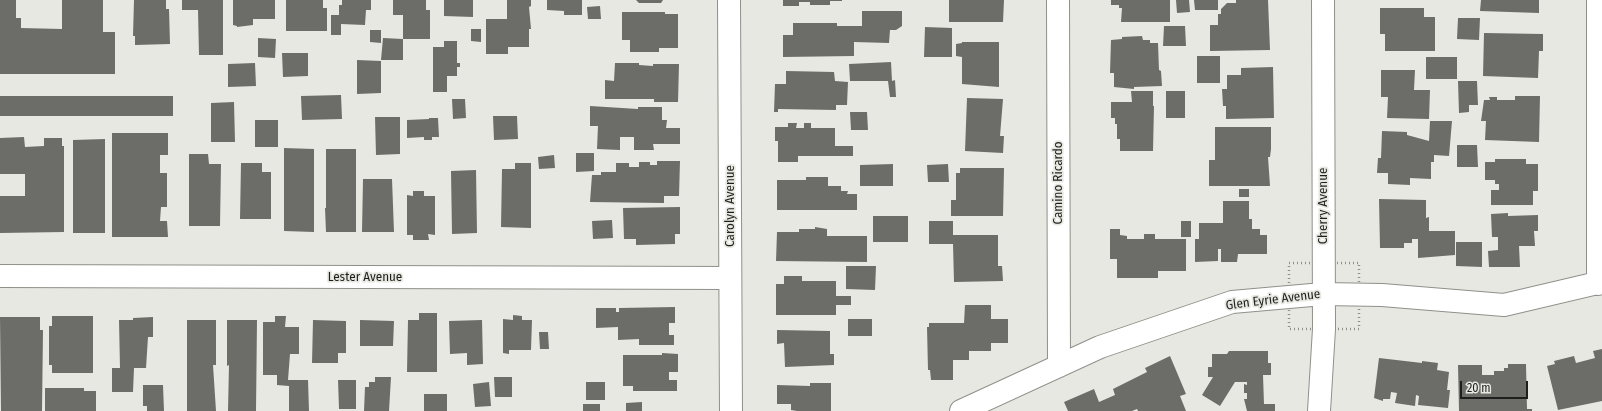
<!DOCTYPE html>
<html>
<head>
<meta charset="utf-8">
<style>
  body { margin:0 }
  #map { position:relative; width:1602px; height:411px; overflow:hidden; background:#e8e8e2; font-family:"Fira Sans Condensed",sans-serif }
  canvas { display:block }
  .scale { position:absolute; left:1460px; top:381px; width:68px; height:18px; box-sizing:border-box; border:2px solid #1e1e1c; border-top:0; padding-left:5px; font-size:12px; line-height:14px; white-space:nowrap; color:#1e1e1c; -webkit-text-stroke:3px #e8e8e2; paint-order:stroke }
</style>
</head>
<body>
<div id="map">
<canvas width="1602" height="411"></canvas>
<div class="scale">20 m</div>
</div>
<script>
const ctx = document.querySelector('canvas').getContext('2d');
ctx.lineJoin = 'round';
function paint(path, color) {
  ctx.fillStyle = color;
  ctx.fill(path, 'evenodd');
}
function poly(rows) {
  const path = new Path2D();
  for (const r of rows) {
    path.moveTo(r[0], r[1]);
    for (let i = 2; i < r.length; i += 2) path.lineTo(r[i], r[i + 1]);
  }
  return path;
}
function strokePath(path, color, width, dash) {
  ctx.strokeStyle = color;
  ctx.lineWidth = width;
  ctx.lineCap = dash ? 'butt' : 'round';
  ctx.setLineDash(dash || []);
  ctx.stroke(path);
}
function label(font, color, halo, rows, align = 'center') {
  ctx.font = font + ' "Fira Sans Condensed",sans-serif';
  ctx.lineWidth = 3.5;
  ctx.setLineDash([]);
  ctx.textBaseline = 'middle';
  ctx.strokeStyle = halo;
  ctx.fillStyle = color;
  for (const [text, x, y, turn = 0] of rows) {
    ctx.save();
    ctx.translate(x, y);
    ctx.rotate((+turn || 0) * Math.PI / 180);
    ctx.textAlign = isNaN(turn) ? turn : align;
    if (halo) ctx.strokeText(text, 0, 0);
    ctx.fillText(text, 0, 0);
    ctx.restore();
  }
}
paint(poly([
  [0,0,16,0,16,18,21,18,21,28,62,29,62,0,103,0,103,32,115,32,115,74,0,74],
  [134,0,166,0,166,9,169,9,170,44,135,45,135,36,133,36],
  [182,0,223,0,223,55,199,55,198,10,182,10],
  [233,0,275,0,275,19,253,19,253,25,237,27,237,26,233,25],
  [286,0,323,0,323,8,327,8,327,31,286,31],
  [342,0,371,0,371,10,366,10,365,25,341,24,341,35,331,35,331,15,339,15,339,5,342,5],
  [393,0,426,0,426,10,430,10,430,39,403,39,403,60,381,60,383,38,403,39,403,15,393,15],
  [444,0,473,0,473,17,444,16],
  [507,0,531,0,531,6,529,7,531,29,529,29,529,47,508,47,508,54,486,54,486,19,507,19],
  [547,0,582,0,582,15,564,15,564,11,547,10],
  [636,0,663,0,661,3,639,3],
  [783,0,842,0,842,1,830,1,830,5,810,5,810,2,799,2,799,6,783,6],
  [949,0,1004,0,1003,22,949,22],
  [1111,0,1170,0,1170,22,1121,22,1122,8,1119,8,1119,5,1111,5],
  [1176,0,1189,0,1190,12,1177,13],
  [1194,0,1218,0,1218,10,1195,10],
  [1236,0,1268,0,1270,50,1210,51,1210,25,1218,25,1218,14,1221,14,1221,9,1227,3,1236,3],
  [1481,0,1539,0,1539,13,1480,11],
  [600,6,601,19,588,19,587,7],
  [1380,8,1424,8,1424,17,1435,17,1435,51,1385,51,1385,34,1380,34],
  [862,11,902,11,902,26,896,30,890,30,889,43,854,42,854,56,783,57,783,35,793,35,793,23,837,23,837,26,862,26],
  [622,12,665,12,665,14,678,14,678,48,659,48,659,52,630,52,630,40,622,40],
  [1458,18,1480,18,1479,40,1457,39],
  [1164,26,1185,26,1186,46,1163,46],
  [925,27,952,28,952,57,924,57],
  [471,29,481,29,481,42,471,41],
  [370,30,381,30,381,43,370,42],
  [1484,33,1543,34,1543,51,1539,51,1538,78,1483,76],
  [1142,36,1143,40,1150,40,1150,43,1158,43,1159,70,1161,71,1162,86,1134,87,1134,89,1114,87,1114,73,1110,73,1111,40,1122,39,1122,37],
  [258,38,276,39,275,58,258,57],
  [444,41,457,41,457,63,460,63,460,67,457,67,457,76,447,76,447,92,433,92,433,47,444,47],
  [962,42,999,42,999,87,962,84,962,57,956,56,956,44,962,43],
  [282,53,308,53,308,76,283,77],
  [1197,56,1220,56,1220,83,1197,83],
  [1426,57,1457,57,1457,79,1426,79],
  [357,60,381,61,381,93,357,94],
  [891,62,892,81,895,80,896,97,890,97,888,81,850,81,849,64],
  [255,63,256,86,228,87,228,64],
  [615,63,639,63,639,65,653,66,653,64,679,64,678,102,654,102,654,99,605,99,605,80,614,81],
  [1273,67,1274,118,1226,119,1226,106,1223,106,1222,89,1227,89,1227,75,1241,75,1241,68],
  [1381,70,1415,70,1414,90,1430,90,1429,119,1387,118,1388,97,1381,97],
  [786,71,834,72,835,81,848,82,847,105,836,105,836,110,778,109,778,112,774,112,775,84,786,84],
  [1458,81,1477,81,1478,105,1469,105,1469,112,1459,113],
  [1131,91,1153,91,1153,106,1154,106,1153,151,1120,151,1120,139,1117,139,1117,124,1115,124,1115,118,1111,118,1111,102,1132,102],
  [1166,91,1185,91,1185,118,1166,118],
  [341,95,342,119,302,120,301,96],
  [0,96,173,96,173,116,0,116],
  [1515,96,1540,96,1539,142,1485,140,1486,121,1481,121,1484,100,1490,100,1489,97,1497,97,1497,100,1515,100],
  [967,98,1003,99,1000,136,1004,136,1003,153,965,151],
  [452,99,465,99,466,118,453,119],
  [234,102,235,142,211,142,211,103],
  [590,106,638,109,638,107,662,107,662,120,667,120,666,128,680,128,680,144,653,144,654,150,634,150,634,137,620,137,620,150,597,149,598,126,590,126],
  [850,112,867,112,868,130,851,130],
  [493,116,517,116,518,139,494,140],
  [375,117,400,117,400,154,376,155],
  [429,118,438,118,439,137,432,137,432,140,424,140,424,137,407,138,407,120,429,119],
  [255,120,278,120,278,147,255,147],
  [1430,121,1452,121,1449,156,1434,155,1434,162,1431,162,1431,179,1410,178,1410,185,1388,184,1388,173,1377,173,1378,158,1381,158,1382,131,1407,132,1407,135,1429,141],
  [788,123,797,123,796,128,804,128,804,123,811,123,811,128,835,128,835,146,853,146,853,156,798,156,798,162,778,162,778,141,775,141,775,127,788,127],
  [1215,127,1271,127,1271,149,1270,157,1268,157,1270,186,1209,186,1209,160,1215,160],
  [112,133,168,133,168,155,160,155,160,173,167,173,167,207,161,207,160,221,167,221,168,237,112,237],
  [24,137,25,147,44,146,44,138,62,138,62,146,64,146,64,232,0,233,0,196,25,196,25,174,0,174,0,138],
  [105,139,105,233,73,233,73,140],
  [1457,145,1477,145,1478,167,1457,167],
  [284,148,314,149,314,232,284,231],
  [326,149,356,149,356,232,326,232,325,208,326,208],
  [576,153,594,153,594,171,576,172],
  [189,154,208,154,209,164,221,164,220,226,189,226],
  [554,155,555,168,539,169,538,157],
  [1495,159,1526,159,1526,164,1538,164,1538,191,1533,191,1533,205,1491,205,1491,190,1499,190,1499,184,1495,184,1495,180,1485,180,1485,162,1495,162],
  [657,161,680,161,679,196,664,196,664,203,590,202,592,175,601,175,601,172,616,172,616,163,629,163,629,167,639,167,639,162,650,162,650,165,657,165],
  [241,163,262,163,262,172,271,172,271,219,240,219],
  [515,163,531,163,531,228,501,227,502,169,515,169],
  [893,164,893,186,860,186,860,165],
  [948,164,949,182,928,182,927,165],
  [960,168,1004,168,1003,216,951,216,951,200,956,200,956,173,960,173],
  [476,170,477,233,452,234,451,171],
  [806,177,828,177,828,186,841,186,841,191,848,191,847,194,857,194,857,210,777,210,777,180,806,180],
  [363,179,392,179,394,232,362,232],
  [1239,189,1249,189,1249,197,1239,197],
  [413,191,424,191,424,196,435,196,435,235,428,234,429,240,413,240,413,235,407,235,407,195,413,196],
  [1379,199,1426,200,1426,218,1429,217,1429,231,1455,231,1455,255,1418,258,1418,239,1412,239,1412,243,1404,243,1404,248,1380,248],
  [1223,201,1249,201,1249,219,1252,219,1252,229,1260,229,1260,235,1267,235,1267,254,1238,254,1237,262,1221,262,1221,249,1218,249,1218,261,1195,262,1195,239,1199,239,1199,223,1223,223],
  [680,207,680,234,675,234,675,244,636,245,636,239,624,239,623,208],
  [1508,213,1508,216,1538,215,1538,231,1534,231,1535,246,1519,246,1520,267,1489,267,1488,251,1498,250,1498,237,1492,237,1491,214],
  [873,216,908,216,908,242,873,242],
  [612,220,613,238,593,239,592,221],
  [929,221,953,221,953,235,998,235,998,266,1002,266,1003,281,954,282,953,244,929,244],
  [1181,221,1191,221,1191,237,1181,237],
  [815,227,827,229,827,236,867,236,867,262,776,261,777,232,799,232,799,229,815,229],
  [1110,229,1120,229,1120,235,1127,236,1127,239,1144,239,1144,234,1155,234,1155,239,1186,239,1186,271,1158,271,1158,278,1117,278,1117,259,1110,259],
  [1456,242,1482,242,1482,267,1456,266],
  [846,266,876,266,875,290,846,289],
  [784,276,802,276,802,281,836,281,836,296,851,296,851,305,836,305,836,315,776,315,776,284,784,284],
  [965,305,991,305,991,319,1008,319,1008,343,991,343,991,351,969,351,969,360,953,360,953,380,931,380,930,370,928,370,927,327,929,327,929,323,964,323],
  [675,307,675,323,669,323,669,335,674,335,674,345,639,345,639,339,618,340,618,327,596,328,596,308,616,308,616,312,619,312,619,308],
  [419,313,437,313,437,372,407,372,408,320,419,320],
  [513,315,522,316,522,320,532,320,531,350,509,350,509,354,503,353,503,319,513,320],
  [52,316,93,316,93,373,52,373,52,365,49,365,49,326,52,326],
  [275,316,286,316,285,327,299,327,299,354,290,354,288,380,308,380,309,411,289,411,289,386,277,385,277,375,263,375,263,322,275,322],
  [0,317,40,317,40,330,43,330,42,411,1,411],
  [153,317,153,337,148,337,146,368,134,368,133,392,112,392,112,368,120,368,119,320,133,320,133,318],
  [848,319,872,319,872,336,848,336],
  [187,320,216,320,216,365,213,365,216,411,187,411],
  [227,320,257,320,256,411,228,411,229,365,227,366],
  [313,320,346,321,346,353,338,353,338,363,312,363],
  [360,320,394,321,393,346,360,346],
  [482,320,483,364,467,365,467,353,450,354,449,321],
  [777,330,830,331,830,354,834,354,834,365,785,367,784,343,777,344],
  [539,332,548,332,549,349,540,349],
  [1602,349,1602,401,1558,410,1547,366,1555,364,1554,361,1574,356,1576,363,1595,358,1593,351],
  [1229,351,1268,351,1268,363,1271,363,1271,375,1263,375,1264,404,1275,404,1275,411,1247,411,1244,399,1247,399,1247,393,1244,393,1244,384,1247,385,1247,382,1235,382,1220,406,1202,395,1213,377,1208,377,1208,367,1212,367,1212,354,1227,354],
  [662,353,678,354,678,372,669,372,669,380,677,380,677,391,633,391,633,386,623,386,623,355,662,355],
  [1170,356,1186,394,1180,396,1186,411,1138,411,1137,409,1132,411,1068,411,1064,402,1094,389,1099,402,1115,395,1113,389,1147,372,1145,368],
  [1379,358,1422,363,1422,361,1438,363,1437,370,1449,372,1447,390,1450,390,1448,408,1418,405,1419,396,1416,395,1415,406,1395,403,1397,393,1391,392,1390,399,1383,399,1383,401,1374,398],
  [1508,364,1526,364,1527,409,1532,409,1532,411,1459,411,1458,365,1482,365,1482,375,1494,375,1494,371,1504,371,1504,368,1508,368],
  [375,377,391,377,389,411,364,411,365,387,369,387,369,382,375,382],
  [494,377,512,377,512,397,495,397],
  [338,380,356,380,356,409,339,409],
  [489,382,491,406,475,407,473,384],
  [586,382,605,382,605,400,586,400],
  [810,383,831,383,831,411,797,411,791,410,791,404,777,404,777,385,810,386],
  [143,385,163,385,164,411,147,411,147,406,143,406],
  [45,388,84,388,84,391,96,391,96,411,45,411],
  [424,394,447,394,447,411,424,411],
  [642,402,642,411,626,411,626,403],
  [583,404,600,404,600,411,583,411]
]), '#6c6d68');
const minor = poly([
  [729,0,731,411],
  [1058,0,1059,366],
  [1598,0,1598,284],
  [0,276,730,278],
  [961,411,1100,347,1232,302,1323,294,1382,295,1504,305,1602,282],
  [1319,411,1324,329,1323,0]
]);
strokePath(minor, '#8f908a', 24);
strokePath(poly([
  [1289,263,1359,263,1359,329,1289,329,1289,263]
]), '#90908b', 2.5, [1, 3]);
strokePath(minor, '#fff', 22);
label('13px', '#1e1e1c', '#e8e8e2', [
  ["Camino Ricardo",1058,183,-90],
  ["Carolyn Avenue",730,206,-90],
  ["Cherry Avenue",1323,206,-90],
  ["Lester Avenue",365,277],
  ["Glen Eyrie Avenue",1273,300,-7]
]);
</script>
</body>
</html>
